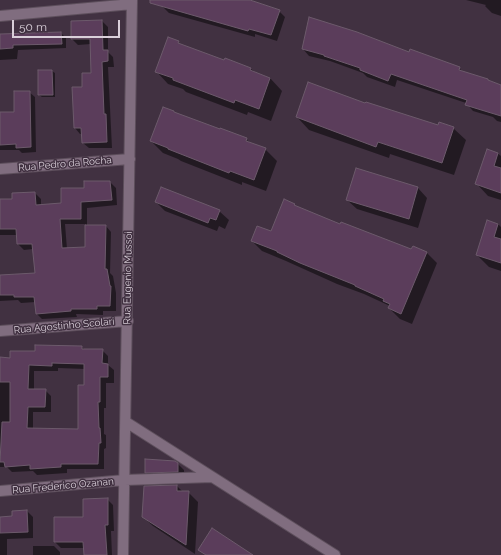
<!DOCTYPE html>
<html>
<head>
<meta charset="utf-8">
<style>
  body { margin:0 }
  #map { position:relative; width:501px; height:555px; overflow:hidden; background:#413141; font-family:Raleway,sans-serif }
  canvas { display:block }
  .scale { position:absolute; left:12px; top:20px; width:108px; height:18px; box-sizing:border-box; border:2px solid #d9cfd9; border-top:0; padding-left:5px; font-size:12px; line-height:14px; white-space:nowrap; color:#d9cfd9; -webkit-text-stroke:3px #413141; paint-order:stroke }
</style>
</head>
<body>
<div id="map">
<canvas width="501" height="555"></canvas>
<div class="scale">50 m</div>
</div>
<script>
const ctx = document.querySelector('canvas').getContext('2d');
ctx.lineJoin = 'round';
function paint(path, color) {
  ctx.fillStyle = color;
  ctx.fill(path, 'evenodd');
}
function poly(rows) {
  const path = new Path2D();
  for (const r of rows) {
    path.moveTo(r[0], r[1]);
    for (let i = 2; i < r.length; i += 2) path.lineTo(r[i], r[i + 1]);
  }
  return path;
}
function strokePath(path, color, width, dash) {
  ctx.strokeStyle = color;
  ctx.lineWidth = width;
  ctx.lineCap = dash ? 'butt' : 'round';
  ctx.setLineDash(dash || []);
  ctx.stroke(path);
}
function label(font, color, halo, rows, align = 'center') {
  ctx.font = font + ' Raleway,sans-serif';
  ctx.lineWidth = 3;
  ctx.setLineDash([]);
  ctx.textBaseline = 'middle';
  ctx.strokeStyle = halo;
  ctx.fillStyle = color;
  for (const [text, x, y, turn = 0] of rows) {
    ctx.save();
    ctx.translate(x, y);
    ctx.rotate((+turn || 0) * Math.PI / 180);
    ctx.textAlign = isNaN(turn) ? turn : align;
    if (halo) ctx.strokeText(text, 0, 0);
    ctx.fillText(text, 0, 0);
    ctx.restore();
  }
}
paint(poly([
  [165,0,252,0,254,3,279,11,285,17,277,41,255,34,255,37,169,13,163,7],
  [466,0,501,0,501,16,492,13,485,6,486,5],
  [310,18,410,53,459,68,463,72,501,86,501,122,497,121,493,117,473,111,466,103,397,80,395,87,367,77,363,73,330,61,309,56,303,49],
  [102,21,108,27,108,52,113,57,114,67,108,67,112,148,89,148,83,143,83,134,80,134,75,128,83,88,92,74,91,44,78,45,72,39],
  [61,33,66,38,66,48,18,50,17,59,0,60,0,34],
  [178,42,181,45,225,61,225,59,251,69,256,73,270,78,282,91,271,121,248,112,247,115,186,92,183,89,168,84,156,71],
  [52,71,55,73,55,97,42,97,39,95],
  [29,92,35,97,36,152,22,153,19,150,0,150,0,113,15,113],
  [366,105,439,126,453,128,466,140,454,175,390,154,389,158,309,130,297,117],
  [174,111,176,114,246,139,251,144,265,149,277,161,266,191,242,182,242,185,181,161,178,159,163,153,151,141],
  [497,153,501,156,501,200,488,196,476,183],
  [357,169,418,188,427,198,418,228,357,209,347,200],
  [110,182,116,188,117,205,87,208,87,226,106,226,111,232,110,273,113,276,116,293,116,311,103,311,103,315,76,314,77,317,42,319,37,314,36,302,21,303,18,300,0,301,0,276,36,274,33,249,24,250,18,244,17,235,0,235,0,200,13,200,35,193,41,199,41,206,62,204,85,188],
  [65,224,86,224,86,247,67,249],
  [156,202,219,211,229,220,225,229,219,226,217,231,165,211],
  [294,205,296,207,341,225,412,250,413,247,427,253,437,263,412,324,400,319,389,308,390,306,364,294,337,284,286,261,262,251,252,241,272,233],
  [488,221,498,224,501,227,501,271,489,267,477,255],
  [82,347,85,350,102,350,108,356,108,365,114,370,114,383,106,383,106,408,104,408,104,434,106,435,106,448,104,449,104,469,67,469,67,473,37,475,33,471,12,472,7,467,0,467,0,358,11,359,36,352],
  [58,368,85,369,85,386,79,430,33,429,33,412,51,412,51,396,45,390,34,390,34,371,58,371],
  [178,464,184,470,184,478,152,479,146,472],
  [177,486,183,492,188,492,198,502,195,554,153,526,143,517],
  [107,499,113,505,114,531,111,531,112,555,85,555,84,548,61,548,55,542],
  [27,511,33,517,33,538,7,539,7,555,0,555,0,518,13,517],
  [33,546,54,546,60,552,60,555,33,555]
]), '#0007');
const building = poly([
  [150,0,250,0,280,10,271,35,249,29,248,31,150,3,150,0],
  [309,17,357,32,409,52,410,49,460,67,459,70,488,79,488,80,501,85,501,116,465,105,467,100,391,74,388,81,360,70,360,68,324,56,324,55,302,49,309,17],
  [102,20,103,50,108,50,108,61,102,62,104,114,106,114,107,142,82,143,81,128,74,128,72,87,82,87,82,73,91,73,90,39,71,39,71,21,102,20],
  [61,32,62,44,13,45,13,48,0,49,0,34,61,32],
  [168,37,179,41,178,43,224,60,225,58,251,68,250,70,270,78,259,109,235,100,234,103,173,80,173,78,155,72,168,37],
  [38,70,52,70,53,95,38,95,38,70],
  [308,82,365,103,366,102,438,125,439,122,454,127,442,163,378,142,376,147,296,117,308,82],
  [14,91,30,91,31,147,16,148,16,144,0,145,0,112,14,112,14,91],
  [163,107,174,111,174,112,220,129,220,128,247,138,246,141,266,148,254,180,230,171,229,173,168,149,168,148,150,141,163,107],
  [487,149,498,153,494,166,501,168,501,193,475,184,487,149],
  [356,168,418,187,409,219,346,200,356,168],
  [84,181,110,181,112,200,81,202,81,219,60,219,62,248,85,247,85,225,106,225,105,269,107,269,110,286,111,286,110,306,97,306,97,309,71,309,71,311,36,314,34,297,14,297,14,295,0,295,0,275,35,273,32,244,17,244,16,229,0,229,0,199,12,199,12,193,35,192,36,205,61,203,61,188,84,188,84,181],
  [161,187,220,210,216,220,210,218,208,223,155,202,161,187],
  [284,199,295,204,294,205,340,224,341,222,411,249,413,246,427,252,401,314,388,308,390,304,383,301,384,299,355,286,355,285,300,263,277,252,277,251,251,241,257,226,271,231,284,199],
  [487,220,498,224,494,237,501,239,501,263,476,255,487,220],
  [35,345,82,346,82,349,103,349,102,363,108,364,108,377,100,377,100,402,98,402,99,428,100,428,101,443,99,443,98,464,61,464,61,467,30,469,30,465,5,467,4,462,0,462,2,422,10,422,10,382,0,382,0,357,10,358,10,351,35,351,35,345],
  [52,363,84,364,84,385,78,385,78,429,27,428,28,407,45,407,46,389,28,389,29,365,52,366,52,363],
  [145,459,175,461,178,463,178,472,145,473,145,459],
  [177,485,177,491,189,491,186,545,142,517,144,486,177,485],
  [108,498,108,525,105,525,107,555,84,555,83,542,54,542,54,517,83,517,83,499,108,498],
  [27,510,28,532,0,533,0,517,12,516,12,511,27,510],
  [212,528,253,555,206,555,198,550,212,528]
]);
paint(building, '#5b3d5b');
strokePath(building, '#6c5a6b', 1);
const minor = poly([
  [0,16,132,4],
  [0,169,130,159],
  [0,331,128,321],
  [126,422,335,555],
  [0,491,125,480,212,477],
  [123,555,132,0]
]);
strokePath(minor, '#5d4f5c', 12);
strokePath(minor, '#806d7f', 10);
label('10px', '#d9cfd9', '#413141', [
  ["Rua Pedro da Rocha",65,164,-5],
  ["Rua Eugenio Mussoi",128,278,-89],
  ["Rua Agostinho Scolari",64,326,-5],
  ["Rua Frederico Ozanan",63,486,-5]
]);
</script>
</body>
</html>
